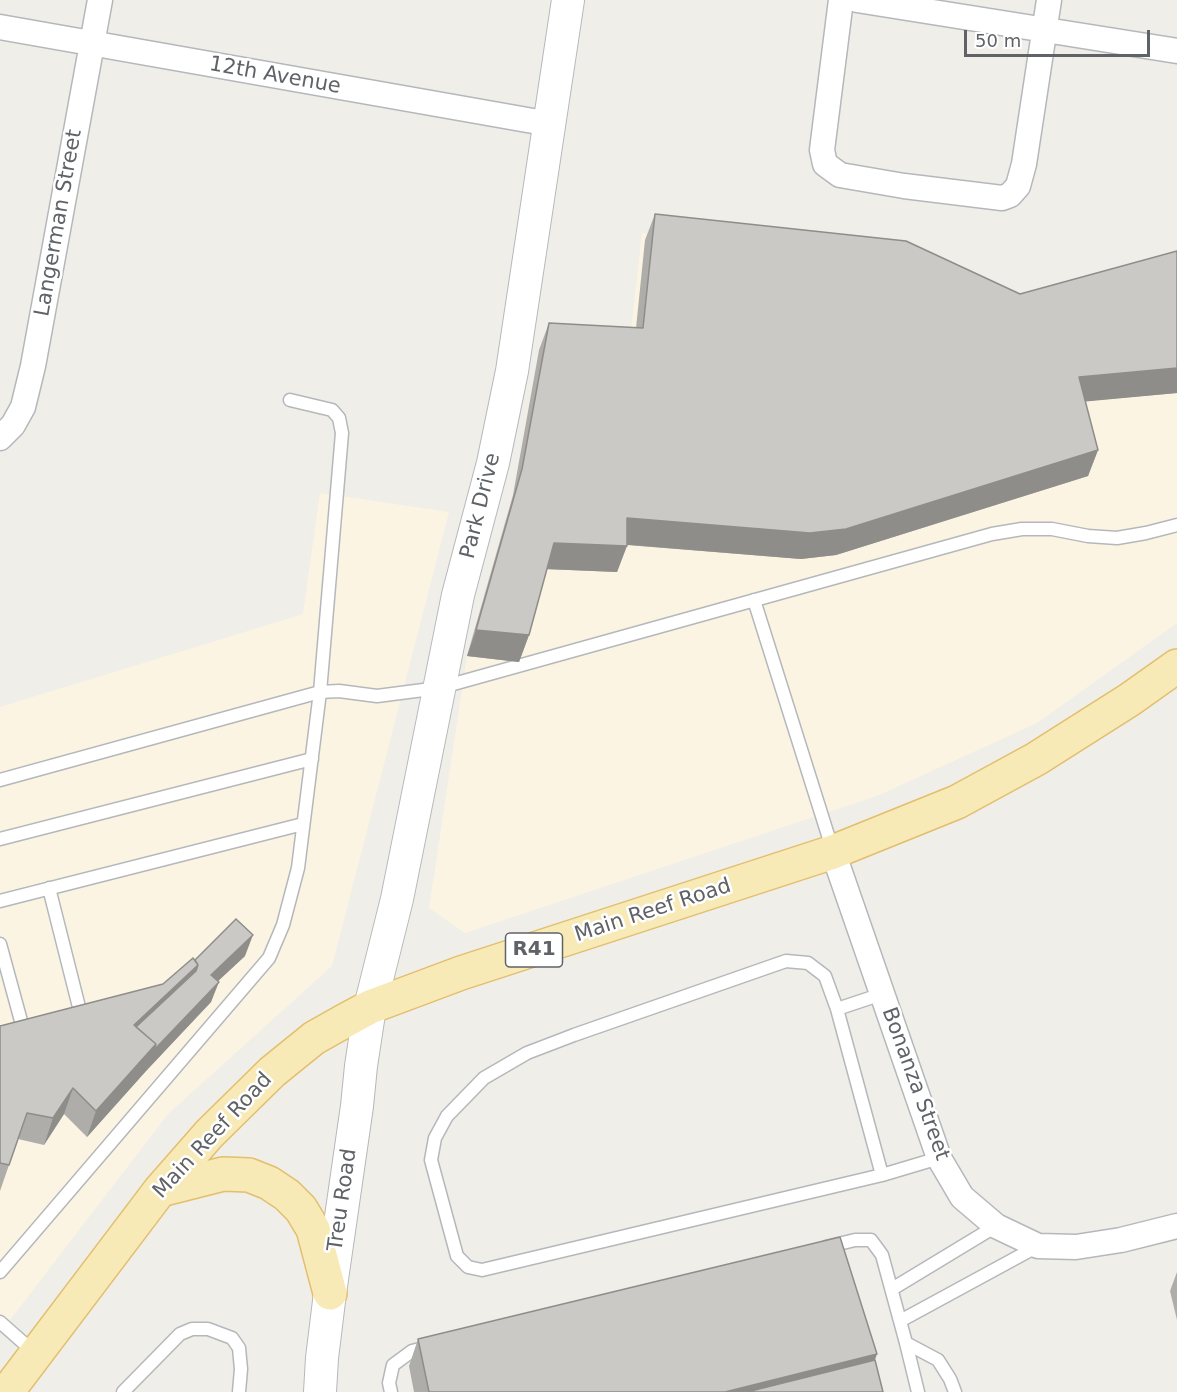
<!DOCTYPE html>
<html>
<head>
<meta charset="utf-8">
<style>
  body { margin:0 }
  #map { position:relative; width:1177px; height:1392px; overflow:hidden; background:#f0eee8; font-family:"DejaVu Sans",sans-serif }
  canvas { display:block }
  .scale { position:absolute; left:964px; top:30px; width:186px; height:27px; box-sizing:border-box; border:3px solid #5f6367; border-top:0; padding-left:8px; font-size:18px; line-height:21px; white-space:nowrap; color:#5f6367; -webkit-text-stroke:4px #fff; paint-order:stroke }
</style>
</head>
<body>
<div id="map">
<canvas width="1177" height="1392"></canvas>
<div class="scale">50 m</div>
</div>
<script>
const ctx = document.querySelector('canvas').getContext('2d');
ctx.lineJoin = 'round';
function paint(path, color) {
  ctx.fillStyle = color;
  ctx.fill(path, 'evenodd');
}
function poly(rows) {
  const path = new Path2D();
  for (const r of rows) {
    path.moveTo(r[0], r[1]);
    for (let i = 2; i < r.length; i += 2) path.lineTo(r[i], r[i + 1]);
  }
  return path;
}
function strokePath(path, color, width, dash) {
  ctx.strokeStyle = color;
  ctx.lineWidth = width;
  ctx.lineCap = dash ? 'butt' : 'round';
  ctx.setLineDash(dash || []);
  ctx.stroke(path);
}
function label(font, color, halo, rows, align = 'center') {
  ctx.font = font + ' "DejaVu Sans",sans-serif';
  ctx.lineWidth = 5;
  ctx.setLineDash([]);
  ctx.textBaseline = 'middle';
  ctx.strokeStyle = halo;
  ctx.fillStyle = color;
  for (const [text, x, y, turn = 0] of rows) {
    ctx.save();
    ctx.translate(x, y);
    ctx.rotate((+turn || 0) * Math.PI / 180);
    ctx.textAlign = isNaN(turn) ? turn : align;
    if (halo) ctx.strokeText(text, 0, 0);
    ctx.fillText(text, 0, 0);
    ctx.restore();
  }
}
paint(poly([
  [642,233,899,261,999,308,1177,261,1177,623,1037,723,877,796,465,933,429,908,467,656,513,495,539,350,629,349],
  [320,493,449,512,332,966,168,1114,0,1333,0,707,303,614]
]), '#fbf4e2');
const service = poly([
  [754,600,833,851],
  [0,780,320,692,339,691,377,696,439,688,992,534,1022,529,1052,529,1088,536,1117,538,1146,533,1177,525],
  [0,839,312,759],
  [49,888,81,1015],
  [0,901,303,824],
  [0,944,21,1021],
  [837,1009,882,994],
  [882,1175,837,1009,825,976,808,963,786,961,574,1035,527,1053,484,1078,447,1116,435,1138,431,1160,457,1256,468,1267,482,1270,882,1175,939,1158],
  [826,1247,855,1240,871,1240,882,1255,906,1343,918,1392],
  [0,1272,269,958,283,925,298,868,320,692,342,433,339,418,332,410,290,400],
  [892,1289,996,1226],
  [900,1321,1038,1246],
  [0,1322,35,1353],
  [906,1343,938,1360,950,1379,955,1392],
  [123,1392,180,1334,192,1329,208,1329,232,1338,239,1348,241,1369,239,1392],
  [391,1392,389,1383,393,1365,412,1351,428,1347]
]);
const minor = poly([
  [841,0,822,150,825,164,840,175,904,186,1002,198,1010,195,1018,186,1024,164,1049,0],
  [857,0,1177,51],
  [0,27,550,124],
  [0,438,13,425,23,407,33,366,100,0],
  [833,852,939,1158,962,1197,996,1226,1038,1246,1076,1247,1121,1240,1177,1226]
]);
const tertiary = poly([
  [320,1392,322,1358,330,1293,357,1106,361,1066,370,1007,397,899,458,595,493,463,512,371,568,0]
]);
const primary = poly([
  [160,1190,223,1174,249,1175,269,1183,287,1195,301,1209,313,1229,330,1293],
  [7,1392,160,1190,209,1134,272,1072,314,1038,346,1020,370,1007,461,973,833,852,957,802,1036,759,1129,700,1177,666]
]);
strokePath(service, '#b5b8bb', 15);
strokePath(minor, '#b5b8bb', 27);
strokePath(tertiary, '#b5b8bb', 34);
strokePath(primary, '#e3be6d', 36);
strokePath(service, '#fff', 12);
strokePath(minor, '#fff', 24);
strokePath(tertiary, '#fff', 32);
strokePath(primary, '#f7eab6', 33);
paint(poly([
  [655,214,1177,393,1085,401,1098,450,1088,476,836,555,801,559,627,545,617,572,547,569,529,635,519,662,467,656,513,495,539,350,549,323,636,328,645,240],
  [245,956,218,981,211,1002,146,1071,87,1137,64,1114,44,1145,18,1139,0,1191,0,1026,163,984,195,960],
  [1177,1272,1177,1320,1170,1291],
  [418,1339,875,1360,883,1392,414,1392,409,1366]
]), '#afada9');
paint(poly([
  [1177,368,1177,393,1070,403,1079,377],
  [1098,450,1088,476,836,555,801,559,618,544,627,518],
  [554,543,627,546,617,572,544,569],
  [476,630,529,635,519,662,467,656],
  [253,935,245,956,203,995,211,975],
  [198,965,188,991,139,1038,134,1025],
  [219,982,211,1002,146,1071,87,1137,96,1111,156,1044],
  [73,1088,64,1114,44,1145,53,1118],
  [877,1354,868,1380,820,1392,725,1392]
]), '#8e8d8a');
const building = poly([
  [655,214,906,241,1020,294,1177,251,1177,368,1079,377,1098,450,846,529,810,533,627,518,627,546,554,543,529,635,476,630,522,469,549,323,643,328,655,214],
  [236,919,253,935,211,975,219,982,154,1050,156,1044,136,1027,196,971,198,965,195,960,236,919],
  [193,958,198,965,134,1025,156,1044,96,1111,73,1088,53,1118,27,1113,9,1165,0,1163,0,1026,163,984,193,958],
  [840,1237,877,1354,725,1392,429,1392,418,1339,840,1237],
  [875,1360,883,1392,747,1392,875,1360]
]);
paint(building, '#cbc9c5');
strokePath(building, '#8e8d8a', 1.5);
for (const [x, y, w] of [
  [534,950,57]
]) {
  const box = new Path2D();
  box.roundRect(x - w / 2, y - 17, w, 34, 4.5);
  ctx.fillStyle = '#fff';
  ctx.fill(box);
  strokePath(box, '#5f6367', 1.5);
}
label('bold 20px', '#5f6367', null, [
  ["R41",534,950]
]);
label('21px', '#5f6367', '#fff', [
  ["12th Avenue",275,76,10],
  ["Langerman Street",59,223,-80],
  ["Park Drive",481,506,-76],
  ["Main Reef Road",653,911,-18],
  ["Bonanza Street",915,1084,70],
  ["Main Reef Road",213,1136,-47],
  ["Treu Road",343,1200,-82]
]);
</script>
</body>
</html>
